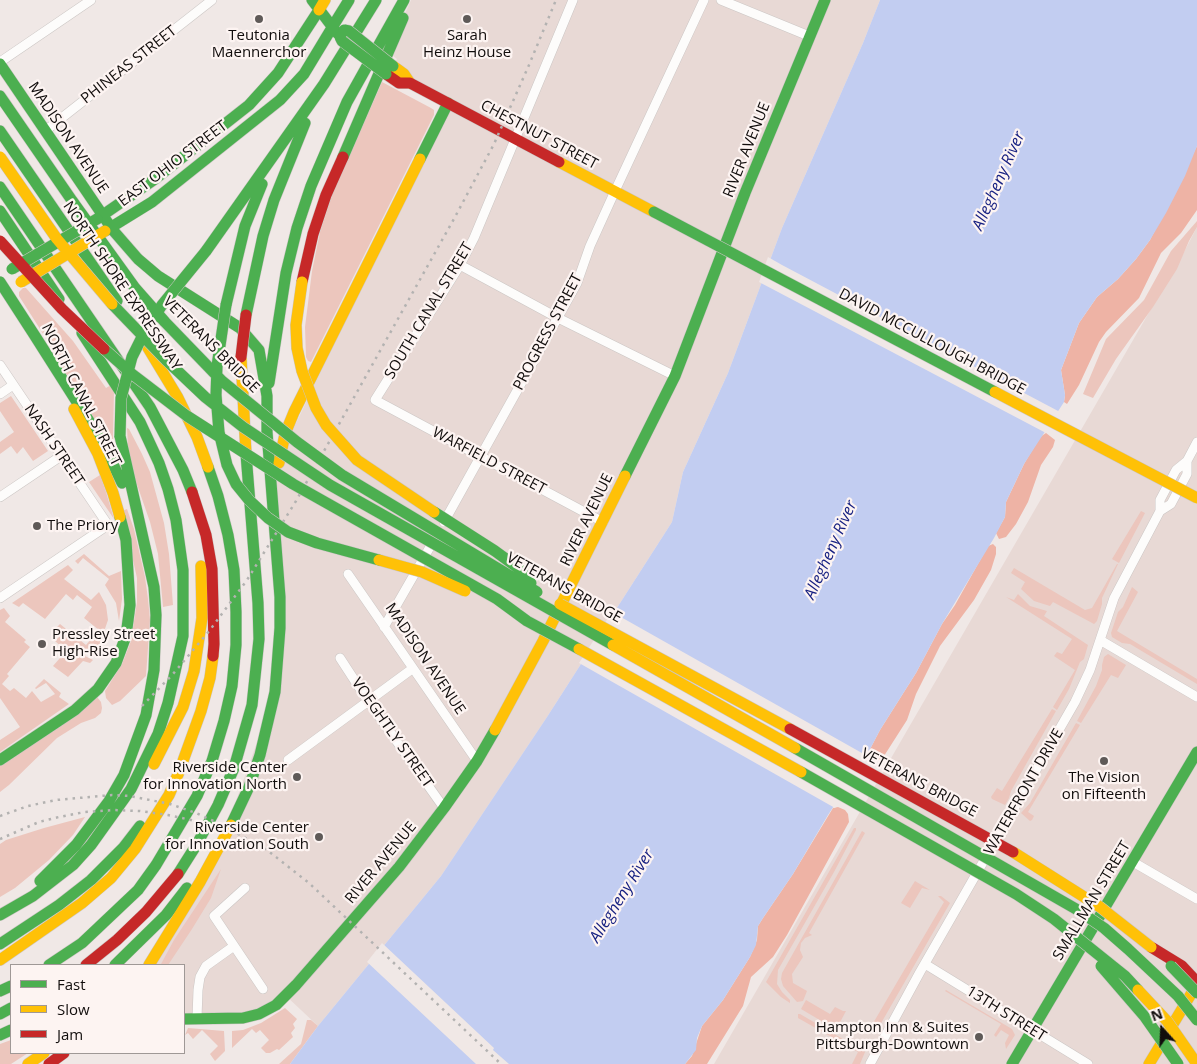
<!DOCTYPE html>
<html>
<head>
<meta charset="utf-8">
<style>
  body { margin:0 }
  #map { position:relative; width:1197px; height:1064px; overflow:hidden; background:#f0e8e6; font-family:"Open Sans",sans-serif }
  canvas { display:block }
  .legend { position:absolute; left:10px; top:964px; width:175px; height:90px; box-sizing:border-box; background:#fdf4f2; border:1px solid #9f9896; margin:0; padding:6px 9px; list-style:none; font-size:15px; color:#110d0c }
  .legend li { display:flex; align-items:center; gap:10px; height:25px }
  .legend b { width:25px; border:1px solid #9f9896 }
  .north { position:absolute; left:1137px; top:1004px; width:50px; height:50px; -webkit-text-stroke:4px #fdf4f2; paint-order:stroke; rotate:340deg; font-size:14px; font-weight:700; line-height:20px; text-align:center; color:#110d0c }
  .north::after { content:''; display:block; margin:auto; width:18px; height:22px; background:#110d0c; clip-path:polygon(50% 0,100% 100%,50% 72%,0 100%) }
</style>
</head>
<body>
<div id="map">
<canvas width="1197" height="1064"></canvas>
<ul class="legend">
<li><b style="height:6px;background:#4caf50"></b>Fast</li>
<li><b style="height:6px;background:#ffc107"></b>Slow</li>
<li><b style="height:6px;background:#c62828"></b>Jam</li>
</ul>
<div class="north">N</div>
</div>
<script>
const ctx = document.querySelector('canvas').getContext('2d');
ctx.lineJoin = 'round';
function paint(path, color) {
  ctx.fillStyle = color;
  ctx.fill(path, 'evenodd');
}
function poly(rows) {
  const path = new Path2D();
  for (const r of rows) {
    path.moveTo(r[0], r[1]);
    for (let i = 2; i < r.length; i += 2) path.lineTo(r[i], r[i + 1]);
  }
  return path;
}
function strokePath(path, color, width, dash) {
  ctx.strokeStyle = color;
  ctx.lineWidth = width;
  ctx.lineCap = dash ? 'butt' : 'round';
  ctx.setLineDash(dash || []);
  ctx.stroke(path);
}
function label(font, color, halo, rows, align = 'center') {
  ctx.font = font + ' "Open Sans",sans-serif';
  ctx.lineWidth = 4.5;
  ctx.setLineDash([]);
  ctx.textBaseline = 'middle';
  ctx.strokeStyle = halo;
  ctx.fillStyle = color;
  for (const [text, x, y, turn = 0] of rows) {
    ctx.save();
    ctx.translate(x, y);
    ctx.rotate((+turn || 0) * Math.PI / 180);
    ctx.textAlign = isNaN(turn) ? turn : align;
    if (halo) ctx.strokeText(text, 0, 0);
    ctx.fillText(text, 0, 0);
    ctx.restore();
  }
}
paint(poly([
  [411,0,880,0,863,43,782,228,728,373,683,472,672,522,547,717,441,876,318,1026,285,995,259,1014,184,1014,184,965,150,965,221,843,275,692,274,505,280,457,448,104,393,66,397,59,388,52],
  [1197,227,1197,1064,714,1064,1184,252]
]), '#e8d9d5');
paint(poly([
  [382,82,431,108,434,110,434,115,311,362,308,361,306,357,305,327,312,271,320,232,332,195],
  [1197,221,1197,227,1189,241,1177,269,1153,307,1116,359,1093,398,1083,394,1106,339,1144,300,1171,251],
  [23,288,26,288,73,341,106,388,111,385,114,391,113,440,111,442,109,442,70,381,47,340,19,296,19,292],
  [11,396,48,451,33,461,23,447,17,454,11,446,0,454,0,442,14,432,0,411,0,403],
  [127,428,129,429,142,454,150,472,164,523,169,554,173,605,163,607,158,554,150,522,134,476,128,449],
  [100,475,106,492,114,519,89,482],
  [127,509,134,529,145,577,148,599,150,620,146,676,120,701,112,705,106,698,105,691,122,664,131,641,137,602,137,578,122,511],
  [1141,511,1145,513,1119,563,1112,559],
  [84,554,109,576,121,571,122,599,119,621,116,603,105,585,109,579,83,558,78,564,75,561],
  [1117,564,1118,564,1102,598,1102,604,1097,621,1094,624,1053,602,1050,606,1034,601,1021,589,1025,582,1011,573,1014,568,1085,610,1092,608],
  [68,565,73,570,64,579,91,600,99,592,106,605,108,620,98,649,91,647,85,656,93,660,90,663,83,661,68,677,53,666,66,651,55,641,60,636,54,630,60,624,86,645,99,630,84,618,92,607,77,595,73,600,66,594,45,619,23,603,19,607,12,603],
  [1132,587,1138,592,1117,631,1197,679,1197,684,1130,644,1122,643,1112,637,1111,633,1118,612,1123,607],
  [1018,594,1030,606,1047,611,1044,616,1088,645,1084,659,1080,662,1069,689,1057,710,1053,707,1075,670,1054,656,1057,652,1062,654,1072,639,1006,597,1014,600],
  [4,608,10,616,5,622,26,640,24,642,30,647,7,674,9,676,2,684,10,691,14,688,26,698,32,691,41,702,55,694,46,683,36,689,35,688,44,679,61,693,59,697,69,704,0,752,0,740,20,727,0,698,0,610],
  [1108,654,1126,665,1118,678,1111,675,1081,723,1077,721,1096,686,1102,670,1102,665,1104,657],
  [94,693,101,702,102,708,101,713,95,718,81,723,57,738,9,785,0,792,0,760],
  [1052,709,1056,711,1011,791,1009,798,1005,805,992,799,991,797,997,788,1002,791],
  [1076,723,1080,725,1028,812,1034,816,1032,820,1030,821,1021,813,1030,803],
  [85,817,73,835,49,860,15,888,0,897,0,844,6,840,44,828],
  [854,828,856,828,856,830,834,872,778,970,777,984,782,992,790,1000,790,1003,781,997,766,982],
  [862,831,865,833,809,933,812,935,805,938,801,943,800,950,803,957,792,974,793,983,807,991,803,1001,797,1002,783,986,781,979,782,973],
  [221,869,211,898,192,929,168,965,158,965,161,964,174,940],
  [915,881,930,890,922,888,910,908,901,903],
  [938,896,941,896,950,903,876,1032,874,1032,865,1026,864,1023,872,1025,944,902],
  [946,990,1012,1029,1015,1035,1006,1049,1005,1043,1009,1035,1001,1030,996,1037,994,1035,1001,1024,945,991],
  [806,1000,830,1014,835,1007,843,1011,846,1011,837,1028,835,1029,801,1009],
  [285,1008,297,1019,293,1024,295,1028,291,1033,293,1037,279,1050,277,1049,270,1053,266,1053,261,1048,269,1040,260,1030,256,1033,252,1029,232,1048,232,1031,243,1030,261,1023],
  [798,1014,800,1014,865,1052,860,1064,852,1064,858,1052,798,1018],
  [307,1020,311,1020,318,1026,290,1064,279,1064,301,1044],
  [188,1028,224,1031,225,1051,215,1061,210,1054,218,1046,202,1030,193,1039,188,1033,185,1035],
  [11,1040,11,1053,28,1053,11,1064,0,1064,0,1044]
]), '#ecc6bd');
paint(poly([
  [1197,146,1197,210,1181,233,1161,253,1139,298,1106,332,1099,342,1079,385,1067,404,1064,402,1065,395,1061,370,1079,323,1097,297,1118,279,1136,259,1150,240],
  [1046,433,1055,440,1053,447,1041,465,1028,502,1016,524,1006,537,999,539,996,533,1005,517,1006,502,1024,464,1040,437],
  [993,544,996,547,996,554,991,570,974,600,940,646,916,694,907,720,884,756,881,760,877,760,871,757,869,751,880,730,916,673,942,624,955,605,988,546],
  [838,807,845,810,848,814,849,822,787,935,773,957,751,977,743,1006,707,1064,685,1064,692,1056,702,1026,723,1000,750,957,757,940,758,926,763,918,793,874,833,808]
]), '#eeb3a5');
paint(poly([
  [880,0,1197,0,1197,146,1185,176,1166,213,1150,240,1136,259,1118,279,1097,297,1079,323,1061,370,1065,395,1064,402,1024,464,1006,502,1005,517,994,538,942,624,916,673,880,730,868,753,828,815,793,874,763,918,758,926,756,945,750,957,723,1000,702,1026,697,1038,696,1050,685,1064,290,1064,318,1026,441,876,547,717,672,522,683,472,728,373,782,228,863,43]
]), '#c2cdf1');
paint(poly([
  [768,257,782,265,1060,412,1046,433,759,282],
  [612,612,869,757,835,808,579,663],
  [382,943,494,1048,493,1050,509,1064,476,1064,367,962]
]), '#f0e8e6');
const street = poly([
  [573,0,474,238,460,265,375,400,603,522],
  [721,0,809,36],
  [0,62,91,0],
  [45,131,212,0],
  [460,265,558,318,675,376],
  [0,365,108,525,0,598],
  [0,394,13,385],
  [0,497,61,456],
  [1160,511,1160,500,1176,470,1187,461,1197,442],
  [444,522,577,283,590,246,615,191,704,0],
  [348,574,477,761],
  [384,627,434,540],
  [1100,640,1197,697],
  [340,658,368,701,444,808],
  [288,760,412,669],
  [1133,862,1197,899],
  [245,888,214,916,263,989],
  [925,964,1088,1064],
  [197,1018,198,990,200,977,206,966,234,946],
  [870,1064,920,972,1075,702,1090,670,1114,598,1160,511,1171,504,1187,474,1187,461]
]);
const fast = poly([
  [312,0,337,33],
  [333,26,349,0],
  [0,64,108,223],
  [0,96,73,202],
  [0,131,117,301],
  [343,157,403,18],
  [420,159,448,103],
  [0,187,150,407,183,470,192,492],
  [0,211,59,299],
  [97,219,155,179,249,105,278,73,319,10],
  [111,228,138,259,158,276,240,328,259,350,267,396,267,432,280,597,280,628,275,692,260,755,249,787,231,825],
  [105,231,152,202,280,100,304,74,333,26],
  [206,251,324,84,376,0],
  [0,282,35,336],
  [226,305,245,226,262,184],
  [246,315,263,236,274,200,305,123],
  [35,336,103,443,122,483],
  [269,383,286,273,297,228,311,186,347,102,404,0],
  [625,476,675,376,745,193,825,0],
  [0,760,75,710,98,689,116,663,126,636,130,605,126,540,120,517],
  [178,874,197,844,218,805,234,768,252,705,259,639,258,603,246,454],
  [40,881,76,845,109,801,124,775,146,715,154,670,156,615,154,587,120,436],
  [0,915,33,896,73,865,91,845,131,789,158,734,168,703,183,636,183,570,176,520,168,489,159,463,140,422,82,333],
  [0,944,59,905,91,880,123,848,140,826],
  [49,965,82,943,138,890,156,865,197,796,212,761,224,721,232,686,236,645,236,612,234,570,228,535,218,496,208,467],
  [115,965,166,915,187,888],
  [0,991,11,986],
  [0,1014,11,1008],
  [184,1019,243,1018,259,1014,276,1005,296,985,399,867,444,808,477,761,495,730],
  [0,1035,11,1030],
  [1012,1064,1197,752]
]);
const slow = poly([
  [319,10,325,0],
  [393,66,404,74,410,83],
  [559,162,654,212],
  [145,343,177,396,197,437,208,467],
  [241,357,246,454],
  [74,409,98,454,113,493,120,517],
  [279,463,285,434,294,412,420,159],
  [495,730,543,641,625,476],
  [154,764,183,707,194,671,202,618,201,566],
  [0,960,82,903,111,878,135,849,169,795,179,772,201,711,210,678,213,656],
  [149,965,200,882,231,825],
  [28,1064,44,1053],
  [1149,1064,1197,984]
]);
const jam = poly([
  [386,74,399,83,410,83,559,162],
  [302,282,313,234,326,195,343,157],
  [192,492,206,535,212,569,214,644,213,656],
  [1151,947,1182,966,1197,982],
  [86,965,117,940,146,912,178,874],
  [49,1064,64,1053]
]);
strokePath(street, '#cbc6c4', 10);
strokePath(fast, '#cbc6c4', 12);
strokePath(slow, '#cbc6c4', 12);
strokePath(jam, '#cbc6c4', 12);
strokePath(street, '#fdfcfb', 9);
strokePath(fast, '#4caf50', 11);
strokePath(slow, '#ffc107', 11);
strokePath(jam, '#c62828', 11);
strokePath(poly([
  [142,706,173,674,210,630,247,580,296,501,455,217,494,144,529,65,556,0],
  [0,816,28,806,56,800,112,795,130,796,170,804,196,813,222,825,267,850,309,883,501,1064],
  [0,839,39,822,59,817,85,812,114,810,140,811,168,815,191,820,218,830]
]), '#b3b2b1', 2.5, [2.5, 5]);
const fastBridge = poly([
  [344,30,349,31,393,66],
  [340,37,342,41,386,74],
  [73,202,135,288,165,322,222,381,297,442,342,475,537,592],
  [654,212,995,392],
  [12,269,97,219],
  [112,304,166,360,205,397,243,427,330,485,613,645],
  [226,305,217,366,216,395,219,432,227,465,236,484,249,500,268,518,288,532,317,543,379,560],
  [104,349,132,374,187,416,293,484,497,599,527,621,579,649],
  [120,436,121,398,132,357,145,331,162,305,206,251],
  [434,512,495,551,521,570,531,583],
  [795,748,1076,909,1104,928,1128,949,1178,996,1197,1020],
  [801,772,1016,894,1054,919,1125,976,1138,990],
  [1101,966,1145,1017,1178,1064],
  [1171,966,1197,993]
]);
const slowBridge = poly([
  [0,157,57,239,112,304],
  [21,282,105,231],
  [302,282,296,325,297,348,302,371,316,408,326,425,357,460,434,512],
  [995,392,1197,498],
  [379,560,422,572,465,591],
  [560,604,790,729],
  [613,645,795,748],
  [579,649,801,772],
  [1013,852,1100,907,1151,947],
  [1138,990,1167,1021,1197,1064]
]);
const jamBridge = poly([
  [0,241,62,309,104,349],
  [241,357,246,315],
  [790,729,1013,852]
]);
strokePath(fastBridge, '#cbc6c4', 12, []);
strokePath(slowBridge, '#cbc6c4', 12, []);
strokePath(jamBridge, '#cbc6c4', 12, []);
strokePath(fastBridge, '#4caf50', 11);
strokePath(slowBridge, '#ffc107', 11);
strokePath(jamBridge, '#c62828', 11);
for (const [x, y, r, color] of [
  [259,19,5,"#5f5a58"],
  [467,19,5,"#5f5a58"],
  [37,526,5,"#5f5a58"],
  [42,644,5,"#5f5a58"],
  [1104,761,5,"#5f5a58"],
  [297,777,5,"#5f5a58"],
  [319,837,5,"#5f5a58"],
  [979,1037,5,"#5f5a58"]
]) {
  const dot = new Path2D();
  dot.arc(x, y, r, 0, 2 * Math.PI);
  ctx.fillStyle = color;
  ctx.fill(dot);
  strokePath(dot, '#fdf4f2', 2);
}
label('15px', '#110d0c', '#fdf4f2', [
  ["Teutonia",259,36],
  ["Maennerchor",259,53],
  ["Sarah",467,36],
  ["Heinz House",467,53],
  ["The Priory",47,526,"left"],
  ["Pressley Street",52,635,"left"],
  ["High-Rise",52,652,"left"],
  ["Riverside Center",287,768,"right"],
  ["for Innovation North",287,785,"right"],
  ["The Vision",1104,778],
  ["on Fifteenth",1104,795],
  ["Riverside Center",309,828,"right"],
  ["for Innovation South",309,845,"right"],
  ["Hampton Inn & Suites",969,1028,"right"],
  ["Pittsburgh-Downtown",969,1045,"right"]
]);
label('15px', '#110d0c', '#fdf4f2', [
  ["PHINEAS STREET",129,65,-38],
  ["CHESTNUT STREET",539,135,28],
  ["MADISON AVENUE",68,138,56],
  ["RIVER AVENUE",747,150,-68],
  ["EAST OHIO STREET",173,164,-37],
  ["NORTH SHORE EXPRESSWAY",122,286,56],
  ["SOUTH CANAL STREET",429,311,-59],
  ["PROGRESS STREET",548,332,-62],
  ["DAVID MCCULLOUGH BRIDGE",932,342,28],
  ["VETERANS BRIDGE",211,345,45],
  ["NORTH CANAL STREET",81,395,63],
  ["NASH STREET",54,445,56],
  ["WARFIELD STREET",489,461,28],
  ["RIVER AVENUE",587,520,-64],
  ["VETERANS BRIDGE",564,588,29],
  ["MADISON AVENUE",425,659,56],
  ["VOEGHTLY STREET",392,733,55],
  ["VETERANS BRIDGE",919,783,28],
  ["WATERFRONT DRIVE",1024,792,-60],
  ["RIVER AVENUE",381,863,-50],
  ["SMALLMAN STREET",1092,901,-59],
  ["13TH STREET",1006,1014,32]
]);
label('italic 16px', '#172182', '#fdf4f2', [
  ["Allegheny River",999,181,-66],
  ["Allegheny River",831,550,-66],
  ["Allegheny River",622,896,-58]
]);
</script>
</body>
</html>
